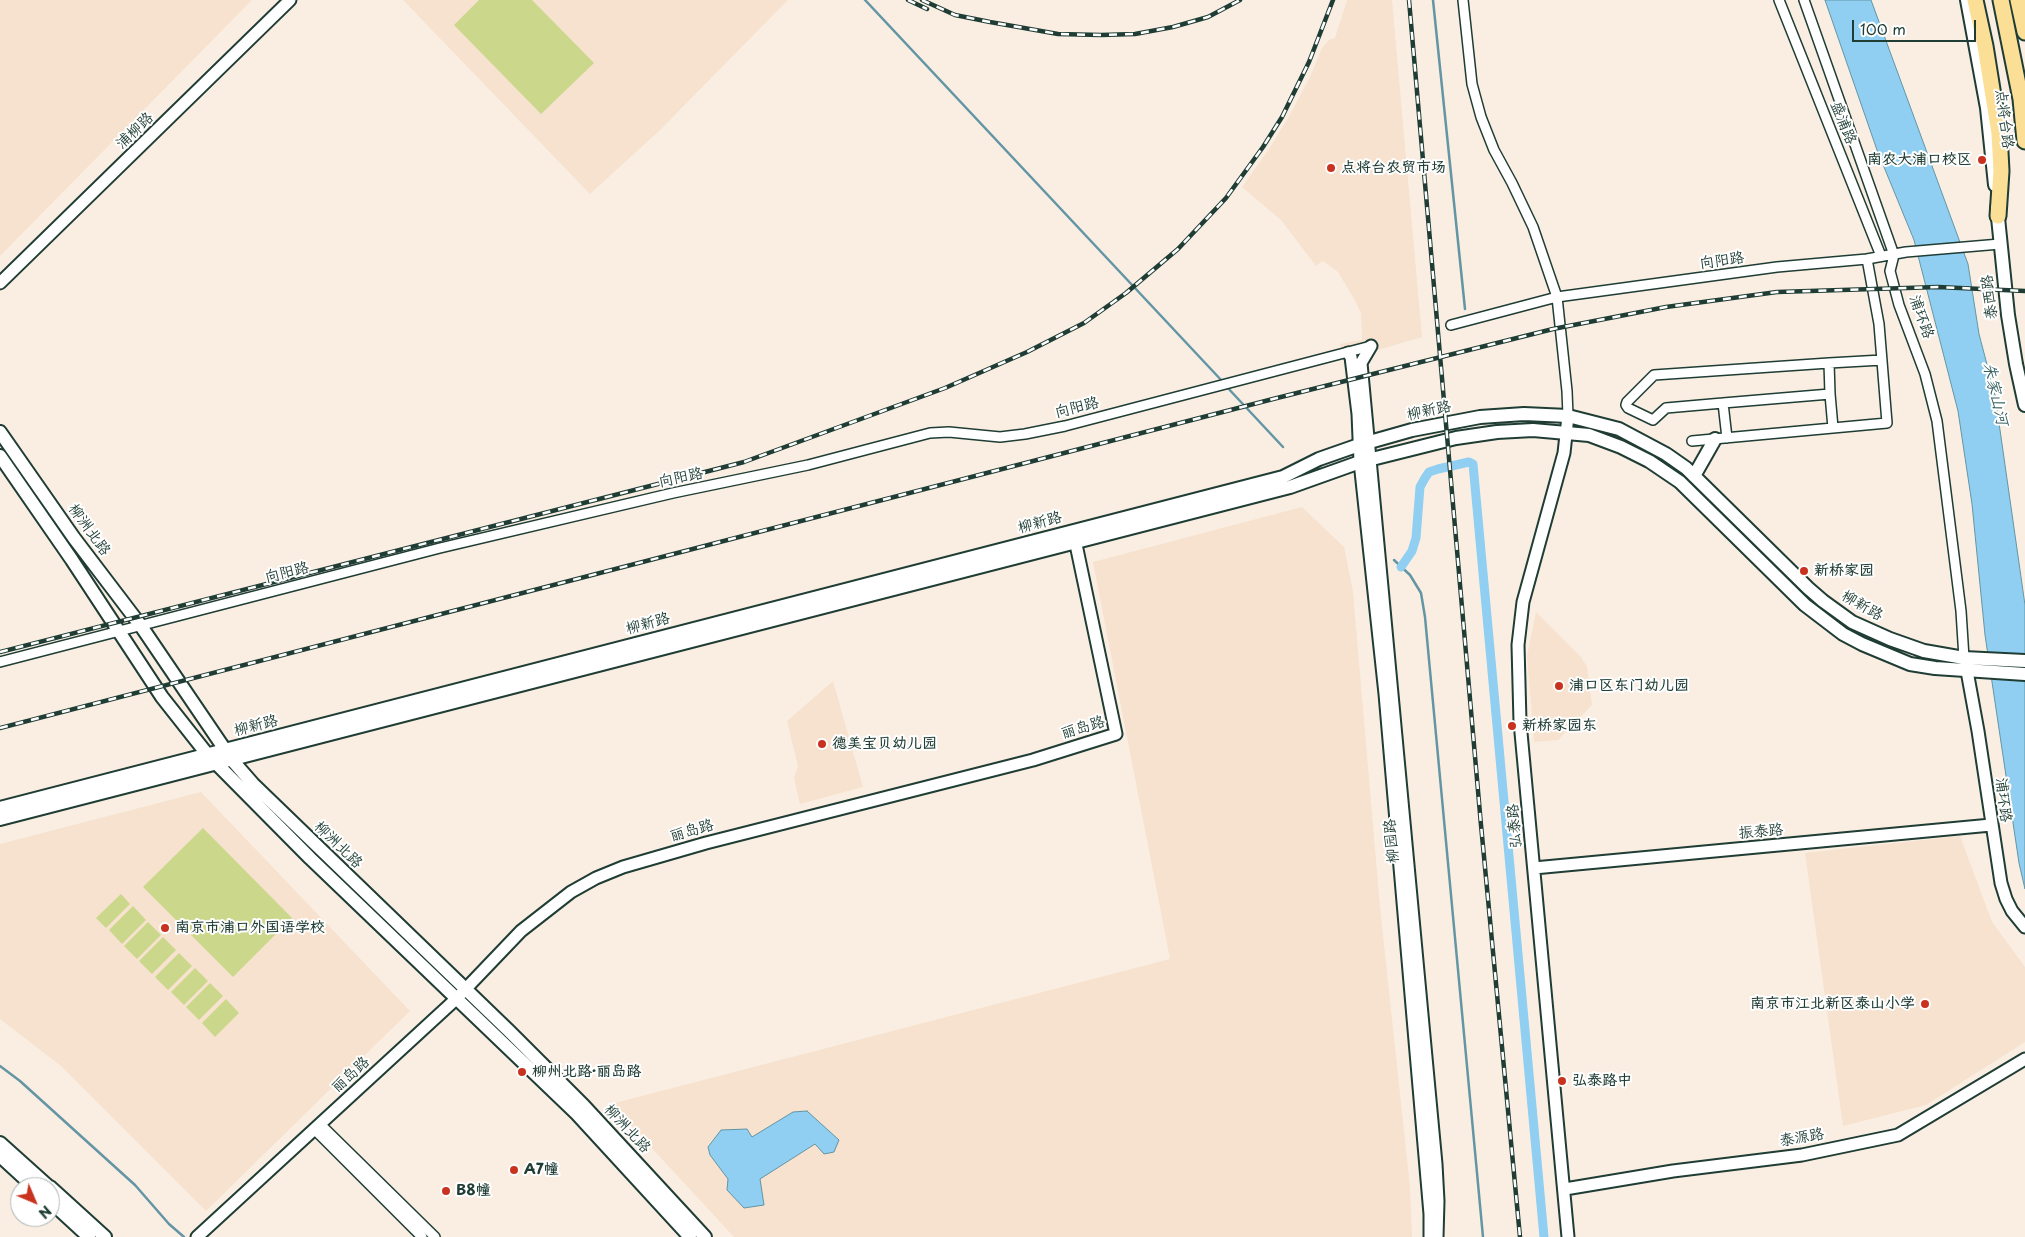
<!DOCTYPE html>
<html>
<head>
<meta charset="utf-8">
<style>
  body { margin:0 }
  #map { position:relative; width:2025px; height:1237px; overflow:hidden; background:#faeee2; font-family:"Playpen Sans",sans-serif }
  canvas { display:block }
  .north { position:absolute; left:10px; top:1177px; width:50px; height:50px; box-sizing:border-box; background:#fff; border:1px solid #a5b1ae; border-radius:50%; rotate:135deg; font-size:14px; font-weight:700; line-height:20px; text-align:center; color:#1f3d34 }
  .north::after { content:''; display:block; margin:auto; width:18px; height:22px; background:#c8321e; clip-path:polygon(50% 0,100% 100%,50% 72%,0 100%) }
  .scale { position:absolute; left:1852px; top:20px; width:124px; height:22px; box-sizing:border-box; border:2px solid #1f3d34; border-top:0; padding-left:6px; font-size:15px; line-height:18px; white-space:nowrap; color:#1f3d34; -webkit-text-stroke:4px #fff; paint-order:stroke }
</style>
</head>
<body>
<div id="map">
<canvas width="2025" height="1237"></canvas>
<div class="north">N</div>
<div class="scale">100 m</div>
</div>
<script>
const ctx = document.querySelector('canvas').getContext('2d');
ctx.lineJoin = 'round';
function paint(path, color) {
  ctx.fillStyle = color;
  ctx.fill(path, 'evenodd');
}
function poly(rows) {
  const path = new Path2D();
  for (const r of rows) {
    path.moveTo(r[0], r[1]);
    for (let i = 2; i < r.length; i += 2) path.lineTo(r[i], r[i + 1]);
  }
  return path;
}
function strokePath(path, color, width, dash) {
  ctx.strokeStyle = color;
  ctx.lineWidth = width;
  ctx.lineCap = dash ? 'butt' : 'round';
  ctx.setLineDash(dash || []);
  ctx.stroke(path);
}
function label(font, color, halo, rows, align = 'center') {
  ctx.font = font + ' "Playpen Sans","LXGW WenKai TC",sans-serif';
  ctx.lineWidth = 4;
  ctx.setLineDash([]);
  ctx.textBaseline = 'middle';
  ctx.strokeStyle = halo;
  ctx.fillStyle = color;
  for (const [text, x, y, turn = 0] of rows) {
    ctx.save();
    ctx.translate(x, y);
    ctx.rotate((+turn || 0) * Math.PI / 180);
    ctx.textAlign = isNaN(turn) ? turn : align;
    if (halo) ctx.strokeText(text, 0, 0);
    ctx.fillText(text, 0, 0);
    ctx.restore();
  }
}
paint(poly([
  [0,0,252,0,0,256],
  [403,0,788,0,659,131,590,194],
  [1347,0,1392,0,1422,337,1344,360,1340,344,1362,340,1361,313,1353,297,1338,272,1323,261,1316,266,1281,220,1242,187,1269,149,1288,118,1310,77,1322,48,1329,40,1335,38],
  [1302,507,1344,547,1353,592,1380,907,1410,1187,1412,1237,734,1237,611,1104,1170,959,1093,562],
  [1536,612,1581,657,1587,667,1592,705,1558,740,1534,742,1527,656],
  [833,681,863,787,800,804,794,778,798,766,787,721],
  [201,792,410,1011,206,1211,61,1066,0,1019,0,844],
  [1960,836,1992,922,2025,967,2025,1042,1926,1105,1843,1126,1805,853]
]), '#f6e2ce');
paint(poly([
  [479,0,532,0,594,63,541,114,454,25],
  [203,828,292,918,233,977,143,887],
  [121,894,130,904,106,928,96,918],
  [133,906,146,920,122,944,109,930],
  [148,922,161,935,137,959,124,946],
  [163,937,176,950,152,974,139,961],
  [179,953,192,966,168,990,155,977],
  [195,968,208,981,184,1005,171,992],
  [210,983,223,996,199,1020,186,1007],
  [226,999,239,1013,215,1037,202,1023]
]), '#cbd88b');
const water = poly([
  [1825,0,1871,0,1968,264,1979,334,1995,395,2025,605,2025,889,2019,863,1985,635,1972,504,1958,411,1914,240,1877,150,1825,0],
  [807,1111,839,1140,834,1152,824,1154,815,1144,760,1179,764,1205,744,1208,727,1190,728,1179,710,1155,708,1147,721,1130,747,1129,752,1137,793,1112,807,1111]
]);
paint(water, '#90cff1');
strokePath(water, '#6395a5', 1);
strokePath(poly([
  [865,0,1223,382],
  [1433,0,1465,309],
  [1226,386,1283,447],
  [1394,560,1410,575,1421,593,1425,617,1483,1237],
  [0,1066,20,1081,135,1185,169,1224,184,1237]
]), '#6395a5', 2.5);
strokePath(poly([
  [1401,567,1412,551,1416,538,1420,487,1425,478,1429,472,1438,469,1469,462,1473,464,1544,1237]
]), '#90cff1', 9);
const minor = poly([
  [1463,0,1472,84,1481,117,1494,150,1512,183,1533,227,1557,297,1567,391,1568,416],
  [1779,0,1881,256],
  [1804,0,1894,255,1890,271,1899,305,1925,374,1937,421,1961,611,1964,658],
  [1451,325,1557,297,1777,267,1867,259,1906,252,2000,244],
  [1830,394,1833,428],
  [1723,403,1666,408,1653,420,1628,408,1626,405,1627,402,1654,375,1829,363],
  [1727,438,1723,403,1830,394,1829,363,1882,360],
  [1692,441,1887,423,1879,324,1867,259],
  [0,662,440,548,673,493,808,465,930,433,949,432,1000,437,1025,434,1065,426,1371,346],
  [320,1124,435,1237],
  [314,1129,422,1237]
]);
const tertiary = poly([
  [0,283,290,0],
  [1371,346,1361,363,1436,1164,1438,1201,1437,1237],
  [1348,353,1351,357,1358,414,1360,462,1385,694,1430,1214,1430,1237],
  [1568,416,1564,453,1523,602,1518,645,1520,722,1568,1237],
  [1967,671,1978,731,2001,883,2006,899,2012,911,2025,927],
  [1534,868,1991,825],
  [1565,1189,1673,1171,1802,1155,1898,1135,2025,1059],
  [197,1237,456,999,521,931,571,892,596,878,623,867,706,843,1033,760,1116,734,1074,535]
]);
const secondary = poly([
  [1967,0,1987,108,1995,185],
  [1997,208,2008,315,2016,364,2025,405],
  [0,432,74,538,141,626,232,760,253,784,509,1031,584,1106,705,1237],
  [0,456,72,560,162,697,207,754,310,858,577,1114,690,1237],
  [1694,476,1715,439],
  [0,808,1283,477,1319,459,1359,445,1412,430,1480,417,1524,414,1568,416,1619,429,1666,454,1686,468,1808,588,1823,601,1852,622,1890,639,1924,651,1964,658,2025,661],
  [0,819,1290,487,1360,462,1456,438,1497,432,1533,430,1589,435,1621,447,1649,461,1680,482,1805,605,1843,634,1862,644,1910,664,1935,668,2025,674],
  [0,1143,49,1187],
  [0,1156,34,1187],
  [50,1187,105,1237],
  [50,1201,89,1237]
]);
const trunk = poly([
  [1975,0,1985,46,1999,133,2001,171,1998,216],
  [2001,0,2021,99,2025,141],
  [2018,0,2025,32]
]);
strokePath(minor, '#1f3d34', 12);
strokePath(tertiary, '#1f3d34', 15);
strokePath(secondary, '#1f3d34', 16);
strokePath(trunk, '#1f3d34', 19);
strokePath(minor, '#fff', 9);
strokePath(tertiary, '#fff', 11);
strokePath(secondary, '#fff', 12);
strokePath(trunk, '#fbdf96', 15);
const rail = poly([
  [908,0,927,9],
  [922,0,955,15,990,22,1058,34,1101,35,1135,34,1173,27,1208,17,1240,0],
  [1409,0,1481,825,1520,1237],
  [0,652,744,462,945,388,1027,352,1084,323,1126,293,1178,249,1226,198,1263,147,1282,117,1309,62,1333,0],
  [0,728,1273,399,1553,329,1666,307,1777,292,1938,287,2025,291]
]);
strokePath(rail, '#1f3d34', 4.5);
strokePath(rail, '#fff', 2.5, [8]);
for (const [x, y, r, color] of [
  [1982,160,5,"#c8321e"],
  [1331,168,5,"#c8321e"],
  [1804,571,5,"#c8321e"],
  [1559,686,5,"#c8321e"],
  [1512,726,5,"#c8321e"],
  [822,744,5,"#c8321e"],
  [165,928,5,"#c8321e"],
  [1925,1004,5,"#c8321e"],
  [522,1072,5,"#c8321e"],
  [1562,1081,5,"#c8321e"],
  [514,1170,5,"#c8321e"],
  [446,1191,5,"#c8321e"]
]) {
  const dot = new Path2D();
  dot.arc(x, y, r, 0, 2 * Math.PI);
  ctx.fillStyle = color;
  ctx.fill(dot);
  strokePath(dot, '#fff', 2);
}
label('15px', '#1f3d34', '#fff', [
  ["点将台路",2004,119,83],
  ["盛浦路",1843,123,68],
  ["浦柳路",135,131,-44],
  ["向阳路",1722,261,-8],
  ["泰西路",1990,297,-97],
  ["浦环路",1921,317,70],
  ["向阳路",1077,408,-14],
  ["柳新路",1429,411,-12],
  ["向阳路",681,478,-12],
  ["柳新路",1040,523,-15],
  ["柳洲北路",89,530,54],
  ["向阳路",287,573,-14],
  ["柳新路",1862,606,30],
  ["柳新路",648,624,-15],
  ["柳新路",256,726,-14],
  ["丽岛路",1083,728,-17],
  ["浦环路",2003,800,83],
  ["弘泰路",1515,826,-95],
  ["丽岛路",692,831,-16],
  ["振泰路",1761,832,-5],
  ["柳园路",1392,841,-95],
  ["柳洲北路",338,845,44],
  ["丽岛路",351,1075,-43],
  ["柳洲北路",627,1129,47],
  ["泰源路",1802,1138,-10]
]);
label('bold 15px', '#1f3d34', '#fff', [
  ["南农大浦口校区",1972,160,"right"],
  ["点将台农贸市场",1341,168],
  ["新桥家园",1814,571],
  ["浦口区东门幼儿园",1569,686],
  ["新桥家园东",1522,726],
  ["德美宝贝幼儿园",832,744],
  ["南京市浦口外国语学校",175,928],
  ["南京市江北新区泰山小学",1915,1004,"right"],
  ["柳州北路·丽岛路",532,1072],
  ["弘泰路中",1572,1081],
  ["A7幢",524,1170],
  ["B8幢",456,1191]
], 'left');
label('italic 16px', '#3b6263', '#fff', [
  ["朱家山河",1995,394,77]
]);
</script>
</body>
</html>
